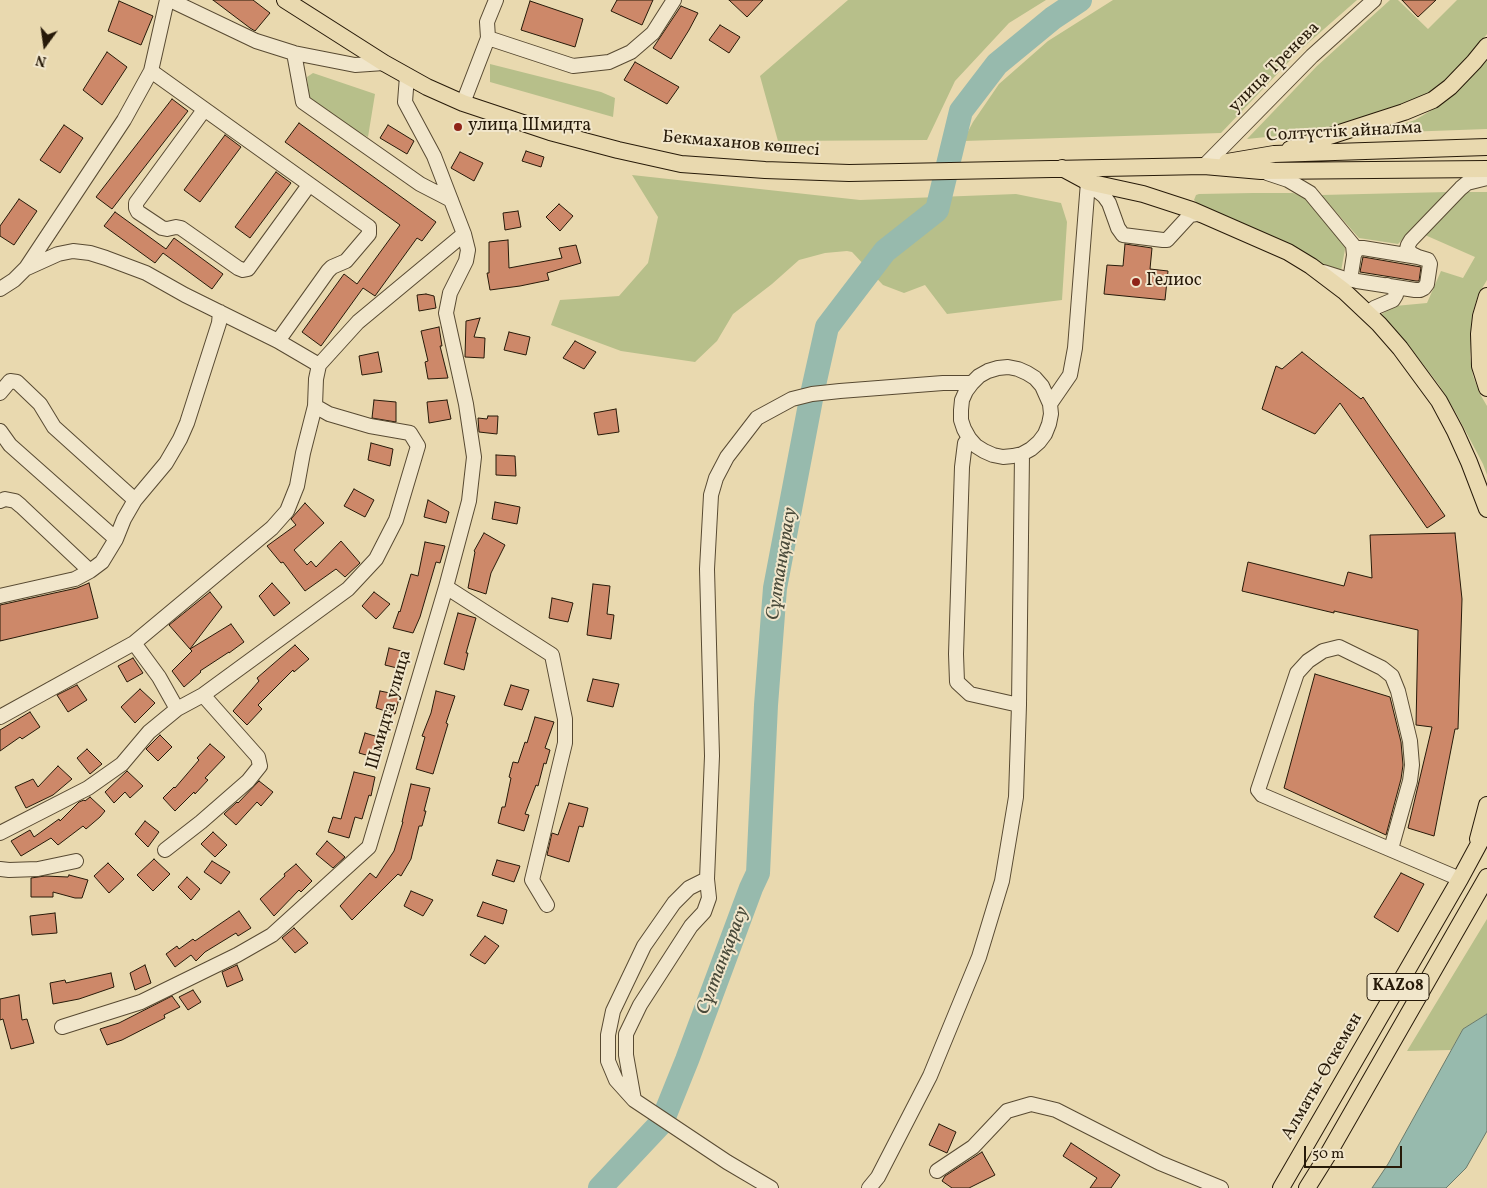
<!DOCTYPE html>
<html>
<head>
<meta charset="utf-8">
<style>
  body { margin:0 }
  #map { position:relative; width:1487px; height:1188px; overflow:hidden; background:#e9d9af; font-family:Vollkorn,serif }
  canvas { display:block }
  .north { position:absolute; left:20px; top:20px; width:50px; height:50px; -webkit-text-stroke:4px #f1e6cb; paint-order:stroke; rotate:194deg; font-size:14px; font-weight:700; line-height:20px; text-align:center; color:#271a09 }
  .north::after { content:''; display:block; margin:auto; width:18px; height:22px; background:#271a09; clip-path:polygon(50% 0,100% 100%,50% 72%,0 100%) }
  .scale { position:absolute; left:1304px; top:1146px; width:98px; height:22px; box-sizing:border-box; border:2px solid #271a09; border-top:0; padding-left:6px; font-size:15px; line-height:18px; white-space:nowrap; color:#271a09; -webkit-text-stroke:4px #f1e6cb; paint-order:stroke }
</style>
</head>
<body>
<div id="map">
<canvas width="1487" height="1188"></canvas>
<div class="north">N</div>
<div class="scale">50 m</div>
</div>
<script>
const ctx = document.querySelector('canvas').getContext('2d');
ctx.lineJoin = 'round';
function paint(path, color) {
  ctx.fillStyle = color;
  ctx.fill(path, 'evenodd');
}
function poly(rows) {
  const path = new Path2D();
  for (const r of rows) {
    path.moveTo(r[0], r[1]);
    for (let i = 2; i < r.length; i += 2) path.lineTo(r[i], r[i + 1]);
  }
  return path;
}
function strokePath(path, color, width, dash) {
  ctx.strokeStyle = color;
  ctx.lineWidth = width;
  ctx.lineCap = dash ? 'butt' : 'round';
  ctx.setLineDash(dash || []);
  ctx.stroke(path);
}
function label(font, color, halo, rows, align = 'center') {
  ctx.font = font + ' Vollkorn,serif';
  ctx.lineWidth = 4;
  ctx.setLineDash([]);
  ctx.textBaseline = 'middle';
  ctx.strokeStyle = halo;
  ctx.fillStyle = color;
  for (const [text, x, y, turn = 0] of rows) {
    ctx.save();
    ctx.translate(x, y);
    ctx.rotate((+turn || 0) * Math.PI / 180);
    ctx.textAlign = isNaN(turn) ? turn : align;
    if (halo) ctx.strokeText(text, 0, 0);
    ctx.fillText(text, 0, 0);
    ctx.restore();
  }
}
paint(poly([
  [848,0,1046,0,1009,23,955,81,927,140,778,141,760,76],
  [1113,0,1357,0,1299,51,1221,133,963,141,973,122,999,84,1048,41],
  [1390,0,1398,0,1428,29,1457,0,1487,0,1487,34,1465,62,1448,80,1434,91,1418,99,1336,127,1295,134,1247,139,1317,66],
  [1487,56,1487,129,1376,133,1415,120,1442,104],
  [490,64,601,92,615,98,613,117,490,82],
  [313,73,375,94,368,137,340,123,310,102,307,77],
  [632,175,860,200,1016,194,1061,203,1067,222,1062,300,947,314,925,285,904,293,883,285,852,252,847,251,825,253,799,260,772,284,733,314,717,341,695,362,621,351,551,325,560,300,619,296,648,263,658,217],
  [1449,192,1398,244,1359,238,1321,195],
  [1467,192,1487,192,1487,280,1478,295,1472,315,1470,357,1473,376,1480,394,1487,406,1487,475,1483,464,1456,413,1439,385,1409,346,1380,315,1395,306,1427,303,1441,271,1463,278,1475,257,1425,235],
  [1253,193,1293,193,1306,198,1346,244,1341,271,1326,268,1276,238,1200,206,1194,200,1196,195,1199,194],
  [1487,919,1487,1014,1463,1029,1451,1050,1407,1051]
]), '#b7bf8a');
const water = poly([
  [1487,1014,1487,1131,1466,1168,1446,1188,1372,1188,1388,1164,1463,1029,1487,1014]
]);
paint(water, '#97baad');
strokePath(water, '#6a7a6b', 1);
strokePath(poly([
  [600,1188,662,1122,687,1060,751,888,758,873,766,705,775,588,812,394,827,327,885,251,937,210,961,111,997,64,1053,18,1080,0]
]), '#97baad', 24);
const building = poly([
  [213,0,253,0,270,13,255,31,250,28,213,0],
  [617,0,653,0,642,25,611,11,617,0],
  [729,0,763,0,747,17,729,0],
  [1402,0,1436,0,1418,17,1402,0],
  [119,1,153,16,141,45,108,31,119,1],
  [530,1,583,19,575,47,521,30,530,1],
  [681,6,698,13,689,30,671,59,653,48,681,6],
  [720,25,740,37,729,53,709,40,720,25],
  [107,52,127,67,102,105,83,90,107,52],
  [635,62,679,87,667,104,624,80,635,62],
  [172,99,188,111,112,209,96,197,172,99],
  [299,123,436,222,422,241,417,238,375,296,363,288,321,346,302,332,344,274,357,284,400,225,285,142,299,123],
  [64,125,83,138,60,173,40,160,64,125],
  [388,125,414,141,407,154,380,138,388,125],
  [225,135,241,147,200,202,184,190,225,135],
  [526,151,544,157,541,167,522,161,526,151],
  [460,152,483,163,474,181,451,168,460,152],
  [276,172,291,183,250,238,235,227,276,172],
  [19,199,37,211,14,245,0,236,0,226,19,199],
  [559,204,573,216,560,231,546,217,559,204],
  [518,211,521,227,505,230,503,213,518,211],
  [115,212,166,249,174,238,223,274,212,289,163,253,155,263,104,226,115,212],
  [508,240,509,268,562,258,559,248,576,245,581,263,547,273,549,280,520,286,490,290,487,273,489,273,489,242,508,240],
  [1125,244,1152,248,1150,269,1168,271,1165,300,1104,294,1107,265,1123,266,1125,244],
  [1363,257,1421,267,1419,281,1416,281,1360,272,1363,257],
  [426,294,434,296,436,308,419,311,417,295,426,294],
  [480,318,474,337,485,338,484,358,465,357,466,321,480,318],
  [439,327,442,346,440,346,448,378,428,379,425,362,428,361,421,331,439,327],
  [509,332,530,337,526,355,504,350,509,332],
  [575,341,596,352,584,369,563,358,575,341],
  [378,352,382,372,362,375,359,356,378,352],
  [1302,352,1361,399,1363,397,1445,516,1427,528,1340,403,1315,434,1262,409,1276,366,1282,369,1302,352],
  [374,400,396,402,396,422,372,418,374,400],
  [447,400,451,419,429,423,427,402,447,400],
  [616,409,619,432,598,435,594,413,616,409],
  [488,416,498,416,497,434,479,432,478,418,487,419,488,416],
  [371,443,393,449,390,466,368,460,371,443],
  [496,455,515,456,516,476,496,475,496,455],
  [354,489,374,500,365,517,344,506,354,489],
  [428,500,449,512,446,523,424,517,428,500],
  [495,502,520,507,517,524,492,519,495,502],
  [305,503,324,523,294,550,307,565,311,561,316,567,341,541,360,563,345,577,336,569,305,591,283,562,281,563,267,546,296,525,291,519,305,503],
  [484,533,505,545,491,573,486,594,468,588,475,552,474,551,484,533],
  [1455,533,1462,599,1458,729,1455,729,1434,836,1408,828,1432,727,1416,725,1418,630,1334,611,1334,613,1242,591,1248,562,1344,586,1348,572,1372,578,1370,535,1455,533],
  [425,542,445,546,440,563,436,562,420,617,413,633,393,628,399,611,400,612,411,574,418,576,425,542],
  [89,583,98,618,0,641,0,605,77,588,89,583],
  [272,583,290,603,274,616,259,596,272,583],
  [593,584,610,586,607,614,614,615,611,639,587,635,593,584],
  [210,592,222,607,190,649,169,625,210,592],
  [374,592,390,604,376,619,362,606,374,592],
  [552,598,573,603,568,622,549,618,552,598],
  [458,613,476,618,466,653,468,653,464,670,444,664,458,613],
  [231,624,244,642,229,653,229,652,200,671,201,672,184,687,172,671,192,651,190,649,231,624],
  [295,645,309,659,294,672,293,670,258,705,262,709,247,725,233,711,259,681,257,678,295,645],
  [389,648,409,653,405,670,385,665,389,648],
  [133,658,143,673,127,682,118,666,133,658],
  [1315,674,1390,697,1401,742,1403,765,1401,779,1386,835,1284,788,1315,674],
  [593,679,619,684,613,707,587,701,593,679],
  [77,685,87,700,68,712,57,695,77,685],
  [511,685,529,690,522,710,504,705,511,685],
  [140,689,155,703,135,723,121,707,140,689],
  [380,691,400,695,395,714,376,708,380,691],
  [436,691,455,696,446,723,448,724,433,774,416,769,425,737,422,736,431,713,436,691],
  [30,712,40,727,22,739,20,737,0,751,0,730,30,712],
  [535,717,554,722,545,748,550,750,546,764,544,763,538,786,536,785,525,814,529,815,524,831,498,823,502,807,505,807,511,778,509,777,513,762,518,763,525,742,527,743,535,717],
  [365,733,385,739,380,759,359,753,365,733],
  [160,735,172,747,158,761,146,749,160,735],
  [210,744,225,757,205,778,208,780,195,794,194,792,175,811,163,798,174,787,175,788,199,760,197,758,210,744],
  [87,749,102,764,90,774,77,758,87,749],
  [58,766,72,779,53,795,26,808,15,787,33,779,38,787,58,766],
  [127,771,143,786,130,798,125,792,114,803,105,792,127,771],
  [354,772,375,777,371,796,369,795,362,819,355,817,349,838,328,832,333,817,341,819,354,772],
  [259,781,273,792,261,806,257,802,236,825,224,814,237,802,238,803,259,781],
  [411,784,430,788,424,811,426,811,422,826,419,826,411,859,401,876,398,874,352,920,340,906,370,873,376,878,394,851,403,822,402,822,411,784],
  [90,797,105,811,100,817,86,829,83,826,58,845,51,838,21,856,11,841,30,830,34,837,59,819,60,821,79,802,84,800,85,801,90,797],
  [569,803,588,808,583,827,579,826,569,862,547,855,552,833,558,835,569,803],
  [145,821,159,832,148,847,135,834,145,821],
  [213,832,227,845,215,857,201,844,213,832],
  [327,841,345,857,333,868,316,854,327,841],
  [154,859,170,874,153,891,137,875,154,859],
  [497,860,520,866,514,882,492,875,497,860],
  [212,861,230,872,221,884,204,872,212,861],
  [108,863,124,879,109,893,94,876,108,863],
  [296,864,312,881,301,892,299,890,274,916,260,899,285,876,284,874,296,864],
  [1401,873,1424,884,1398,932,1374,917,1401,873],
  [69,875,88,880,82,898,75,898,53,892,53,897,31,897,31,878,45,876,68,877,69,875],
  [187,877,200,889,191,900,178,887,187,877],
  [411,891,433,900,423,916,404,906,411,891],
  [483,902,507,910,503,924,477,916,483,902],
  [239,911,251,928,238,936,236,933,205,952,196,961,191,955,175,967,166,954,177,946,179,949,193,939,195,941,239,911],
  [55,913,57,933,32,935,30,916,55,913],
  [294,928,308,943,295,953,282,938,294,928],
  [485,936,499,946,485,964,470,955,485,936],
  [145,965,151,983,135,990,130,973,145,965],
  [237,965,243,980,227,987,222,972,237,965],
  [111,973,114,987,79,999,53,1004,50,983,65,980,66,983,111,973],
  [193,990,201,1002,188,1010,179,997,193,990],
  [19,995,22,1020,27,1019,34,1043,11,1049,3,1019,0,1020,0,999,19,995],
  [172,996,180,1007,164,1015,165,1018,122,1040,107,1045,100,1029,119,1023,172,996],
  [939,1124,956,1132,947,1153,929,1145,939,1124],
  [1071,1143,1120,1175,1111,1188,1090,1188,1097,1178,1063,1156,1071,1143],
  [982,1152,995,1175,969,1188,952,1188,942,1181,945,1176,982,1152]
]);
paint(building, '#cd8869');
strokePath(building, '#271a09', 1);
const minor = poly([
  [170,0,256,41,294,53,355,65,384,63],
  [488,38,487,22,496,0],
  [294,53,303,102,420,184,451,200],
  [151,71,369,227,369,234,346,261,332,267,328,271,278,341],
  [463,103,488,38,573,66,609,62,631,52,653,33,674,0],
  [204,110,136,203,136,208,138,212,162,228,167,229,176,227,181,228,238,268,243,270,248,269,309,185],
  [1204,166,1312,56,1374,0],
  [1267,173,1288,180,1310,193,1353,245,1354,255],
  [1088,183,1104,196,1109,203,1118,228,1123,235,1163,240,1167,240,1190,215,1197,214,1204,215],
  [1418,257,1412,254,1407,249,1408,245,1411,240,1461,188,1467,183,1487,178],
  [27,268,58,254,73,251,90,253,106,258,146,273,185,295,278,341,319,365],
  [1323,272,1342,278,1357,281,1415,290,1420,290,1424,288,1427,284,1430,264,1428,260,1418,257,1363,248,1359,248,1356,251,1354,255,1351,274,1352,279,1357,281],
  [0,289,14,280,26,268,124,120,151,71,167,0],
  [1375,320,1372,314,1374,308,1393,300,1396,295,1395,289,1387,285],
  [0,393,10,381,17,382,40,404,54,427,135,500],
  [1050,404,1042,386,1035,378,1027,373,1018,369,1008,367,998,368,988,371,979,376,972,383,966,391,962,400,961,410,961,420,964,429,969,438,976,446,984,451,993,455,1003,457,1013,456,1022,454,1031,449,1039,442,1045,434,1049,424,1051,414,1050,404,1070,375,1075,348,1088,182,1090,174],
  [0,431,10,445,116,539],
  [969,438,965,443,962,467,956,654,957,682,970,694,1019,705],
  [0,501,5,499,15,501,21,506,90,571],
  [446,587,552,655,565,719,565,743,532,880,547,905],
  [0,596,75,579,90,571,102,562,116,539,124,519,135,500,166,463,180,439,187,423,219,323,220,312],
  [134,643,159,677,177,709],
  [0,717,134,643,272,528,287,511,297,486,303,453,315,406,316,379,319,365,358,322,464,234],
  [0,833,88,788,122,764,149,732,177,709,203,695,348,589,376,559,396,520,418,446,410,433,370,426,329,414,315,406],
  [1391,849,1410,781,1412,765,1410,741,1398,691,1392,676,1382,668,1339,647,1323,651,1308,661,1297,673,1258,790,1262,795,1460,879],
  [165,850,201,822,248,781,260,766,258,757,203,695],
  [0,869,9,870,38,869,76,861],
  [707,879,689,888,674,903,644,946,613,1011,608,1035,608,1061,616,1080,634,1100,727,1162,771,1188],
  [62,1027,141,1002,237,955,272,935,369,847,446,587,469,501,474,457,466,404,446,313,450,293,466,261,468,250,464,234,434,156,405,102,407,76],
  [634,1100,626,1055,626,1034,640,1005,691,926,704,912,709,898,707,879,712,756,707,569,711,495,716,478,727,457,757,418,792,399,812,394,840,391,943,383,972,383],
  [937,1171,973,1147,1007,1111,1031,1104,1056,1110,1160,1163,1221,1188],
  [869,1188,878,1177,930,1076,979,957,1002,881,1016,797,1019,705,1022,454]
]);
const major = poly([
  [285,0,384,63,427,87,463,103,550,132,618,150,681,164,765,170,849,173,1204,166,1261,171,1487,169],
  [1290,149,1404,112,1433,100,1450,87,1474,62,1487,46],
  [1227,162,1274,154,1487,147],
  [1062,168,1088,182,1143,194,1192,210,1288,252,1311,266,1344,291,1379,324,1400,348,1439,401,1455,431,1469,462,1487,509],
  [1487,296,1481,316,1479,334,1480,366,1487,388],
  [1478,839,1487,805],
  [1281,1188,1460,879,1487,829],
  [1307,1188,1327,1156,1487,877]
]);
strokePath(minor, '#584a32', 16);
strokePath(major, '#271a09', 18);
strokePath(minor, '#f1e6cb', 14);
strokePath(major, '#e9d9af', 16);
for (const [x, y, r, color] of [
  [458,127,5,"#8f2418"],
  [1136,282,5,"#8f2418"]
]) {
  const dot = new Path2D();
  dot.arc(x, y, r, 0, 2 * Math.PI);
  ctx.fillStyle = color;
  ctx.fill(dot);
  strokePath(dot, '#f1e6cb', 2);
}
for (const [x, y, w] of [
  [1398,987,62]
]) {
  const box = new Path2D();
  box.roundRect(x - w / 2, y - 13.5, w, 27, 4);
  ctx.fillStyle = '#f1e6cb';
  ctx.fill(box);
  strokePath(box, '#271a09', 1);
}
label('bold 16px', '#271a09', null, [
  ["KAZ08",1398,987]
]);
label('18px', '#271a09', '#f1e6cb', [
  ["улица Тренева",1275,68,-45],
  ["Солтүстік айналма",1344,133,-3],
  ["Бекмаханов көшесі",741,145,5],
  ["Шмидта улица",390,710,-74],
  ["Алматы-Өскемен",1323,1077,-60]
]);
label('18px', '#271a09', '#f1e6cb', [
  ["улица Шмидта",468,127],
  ["Гелиос",1146,282]
], 'left');
label('italic 19px', '#494a3a', '#f1e6cb', [
  ["Сұлтанқарасу",783,564,-81],
  ["Сұлтанқарасу",724,961,-69]
]);
</script>
</body>
</html>
